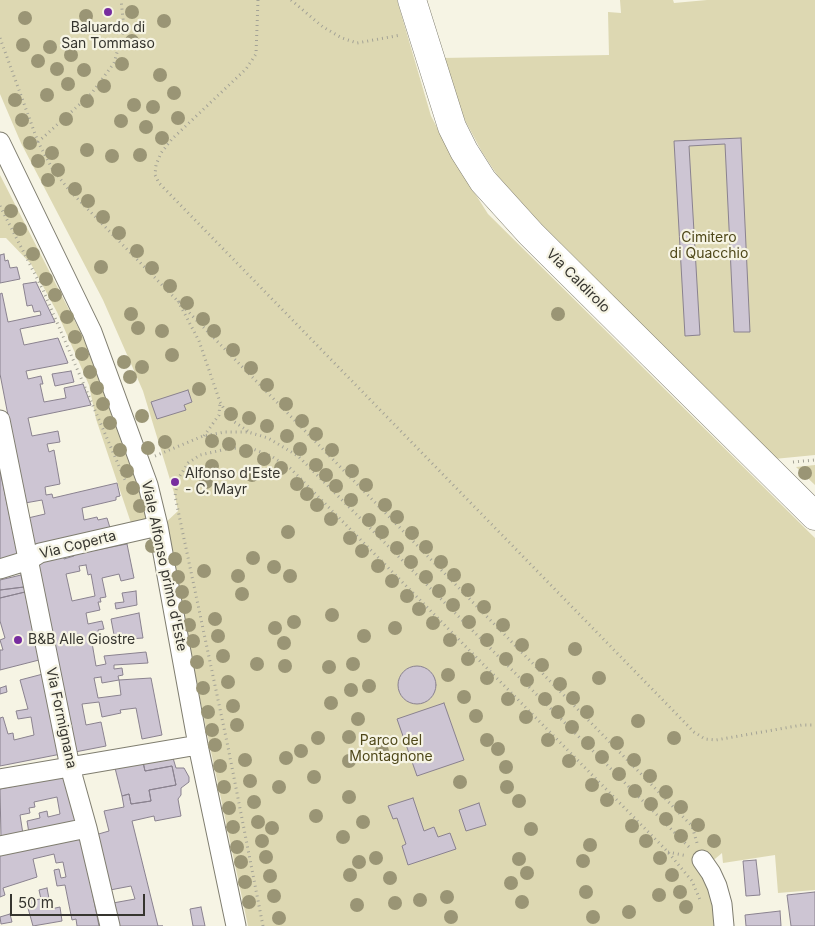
<!DOCTYPE html>
<html>
<head>
<meta charset="utf-8">
<style>
  body { margin:0 }
  #map { position:relative; width:815px; height:926px; overflow:hidden; background:#f6f4e4; font-family:Inter,sans-serif }
  canvas { display:block }
  .scale { position:absolute; left:10px; top:894px; width:135px; height:22px; box-sizing:border-box; border:2px solid #36352f; border-top:0; padding-left:6px; font-size:15px; line-height:18px; white-space:nowrap; color:#36352f; -webkit-text-stroke:4px #f6f4e4; paint-order:stroke }
</style>
</head>
<body>
<div id="map">
<canvas width="815" height="926"></canvas>
<div class="scale">50 m</div>
</div>
<script>
const ctx = document.querySelector('canvas').getContext('2d');
ctx.lineJoin = 'round';
function paint(path, color) {
  ctx.fillStyle = color;
  ctx.fill(path, 'evenodd');
}
function poly(rows) {
  const path = new Path2D();
  for (const r of rows) {
    if (r.length === 3) {
      path.moveTo(r[0] + r[2], r[1]);
      path.arc(r[0], r[1], r[2], 0, 2 * Math.PI);
      continue;
    }
    path.moveTo(r[0], r[1]);
    for (let i = 2; i < r.length; i += 2) path.lineTo(r[i], r[i + 1]);
  }
  return path;
}
function strokePath(path, color, width, dash) {
  ctx.strokeStyle = color;
  ctx.lineWidth = width;
  ctx.lineCap = dash ? 'butt' : 'round';
  ctx.setLineDash(dash || []);
  ctx.stroke(path);
}
function label(font, color, halo, rows, align = 'center') {
  ctx.font = font + ' Inter,sans-serif';
  ctx.lineWidth = 4.5;
  ctx.setLineDash([]);
  ctx.textBaseline = 'middle';
  ctx.strokeStyle = halo;
  ctx.fillStyle = color;
  for (const [text, x, y, turn = 0] of rows) {
    ctx.save();
    ctx.translate(x, y);
    ctx.rotate((+turn || 0) * Math.PI / 180);
    ctx.textAlign = isNaN(turn) ? turn : align;
    if (halo) ctx.strokeText(text, 0, 0);
    ctx.fillText(text, 0, 0);
    ctx.restore();
  }
}
paint(poly([
  [0,0,397,0,431,116,455,162,488,214,815,538,815,890,778,893,775,855,723,863,722,853,703,869,720,926,248,926,163,525,178,511,175,496,143,391,103,300,21,143,0,94],
  [620,0,673,0,674,3,707,0,815,0,815,455,774,459,586,272,503,184,482,152,460,111,442,58,609,55,608,12,621,13],
  [0,175,86,343,151,522,132,526,96,419,89,385,57,312,31,264,6,238,0,238],
  [815,465,815,485,796,467]
]), '#ddd8b2');
const building = poly([
  [741,138,750,332,734,332,725,144,689,146,700,335,685,336,674,141,741,138],
  [4,254,5,261,8,260,10,268,17,267,20,279,0,283,0,255,4,254],
  [36,282,55,322,20,329,24,345,58,338,68,363,26,371,28,379,41,376,43,384,40,384,44,402,66,398,64,388,83,384,91,405,28,418,32,436,58,431,60,442,47,444,49,452,54,450,60,484,45,487,46,495,52,494,53,498,117,483,120,496,116,497,116,500,82,508,84,520,97,517,98,520,107,518,111,531,33,549,28,518,45,514,42,500,25,503,0,374,0,294,2,293,8,322,41,315,40,311,34,312,32,305,27,306,23,284,36,282],
  [71,371,74,382,55,386,52,374,71,371],
  [188,390,192,402,184,405,186,410,157,419,151,402,188,390],
  [0,470,19,561,0,567,0,470],
  [127,544,134,578,121,581,119,574,102,578,106,597,100,598,101,602,98,602,100,610,86,613,88,624,102,621,104,629,98,630,99,635,91,637,96,666,106,664,104,656,146,652,148,663,114,665,114,669,122,668,123,675,118,676,119,680,151,678,162,735,142,739,136,708,120,710,121,713,102,717,99,702,82,704,86,725,101,722,106,746,75,752,35,560,63,554,64,559,74,556,73,550,95,545,96,550,127,544],
  [86,565,88,575,91,574,95,596,72,601,66,574,80,571,79,566,86,565],
  [101,677,102,683,119,680,121,695,98,698,94,678,101,677],
  [21,575,24,587,0,590,0,580,21,575],
  [24,587,25,592,0,598,0,590,24,587],
  [136,591,137,605,116,609,115,603,124,602,122,593,136,591],
  [25,592,39,660,0,670,0,650,3,650,0,640,5,638,0,621,0,598,25,592],
  [139,613,143,638,115,640,111,619,139,613],
  [417,685,19],
  [43,674,61,754,0,766,0,718,3,717,8,734,13,733,14,740,34,735,31,717,18,719,16,711,28,709,20,680,43,674],
  [6,686,7,692,0,694,0,688,6,686],
  [444,703,464,760,417,776,397,719,444,703],
  [173,758,176,768,184,768,189,777,189,782,181,788,181,795,178,799,181,816,155,821,154,816,132,821,158,926,163,926,119,926,113,903,135,899,131,886,110,890,95,835,109,831,104,811,124,807,122,796,129,794,131,804,151,801,149,790,176,785,172,766,145,771,143,762,173,758],
  [143,762,145,771,172,766,176,785,149,790,151,801,131,804,129,794,122,796,115,768,143,762],
  [69,775,77,825,29,833,27,821,40,818,39,813,47,811,48,817,60,814,57,797,34,802,35,807,29,808,30,813,20,815,23,834,1,838,0,789,69,775],
  [413,798,424,831,434,827,438,837,450,833,456,849,408,865,402,846,406,844,397,818,393,819,388,806,413,798],
  [479,803,486,825,466,831,459,810,479,803],
  [81,836,99,926,77,926,76,919,72,920,65,885,57,886,54,870,59,869,61,878,66,877,63,862,56,863,54,854,33,859,37,877,3,888,5,895,0,897,0,851,81,836],
  [756,860,760,895,746,896,743,861,756,860],
  [47,888,51,909,60,907,62,921,33,926,26,901,41,899,39,890,47,888],
  [815,892,815,926,791,926,787,895,815,892],
  [201,907,205,926,193,926,190,909,201,907],
  [780,911,781,926,746,926,745,915,780,911],
  [10,914,12,922,1,924,0,917,10,914]
]);
paint(building, '#cdc5d3');
strokePath(building, '#8a828f', 1);
const street = poly([
  [0,142,92,332,148,485,158,526,198,745,236,926],
  [0,420,70,767,87,828,110,926],
  [0,569,29,560,40,553,158,526],
  [0,779,198,745],
  [0,846,87,828],
  [702,860,711,873,717,886,722,904,724,926]
]);
const secondary = poly([
  [412,0,452,127,464,151,483,181,531,234,815,516]
]);
strokePath(street, '#7f7d6f', 21);
strokePath(secondary, '#7f7d6f', 29);
strokePath(poly([
  [258,0,256,54,246,69,172,139,161,153,156,165,155,175,159,183,694,732,705,739,716,740,802,725,815,725],
  [291,0,323,27,342,38,357,43,401,35],
  [0,38,38,142,53,170,70,191,692,826,697,843],
  [38,142,91,94,114,63,124,28,121,0],
  [0,206,43,290,125,480],
  [178,301,199,341,220,402,230,419,248,431],
  [204,436,219,415,220,402],
  [155,456,203,436,225,432,248,432,268,438,298,456,691,849],
  [793,462,815,460],
  [668,852,687,856],
  [263,926,228,747,175,496,178,479,188,463,200,455,231,448,253,449,271,456,290,468,667,851,692,881,701,902]
]), '#a3a296', 3, [1, 4]);
strokePath(street, '#fff', 19);
strokePath(secondary, '#fff', 28);
ctx.fillStyle = '#9a9575';
for (const [x, y] of [
  [132,12],
  [86,16],
  [25,18],
  [164,21],
  [132,41],
  [23,45],
  [50,47],
  [71,55],
  [38,61],
  [122,64],
  [57,69],
  [84,70],
  [160,75],
  [68,84],
  [104,86],
  [174,93],
  [47,95],
  [15,100],
  [87,101],
  [134,105],
  [153,107],
  [178,118],
  [66,119],
  [22,120],
  [121,121],
  [146,127],
  [162,138],
  [30,143],
  [87,150],
  [52,153],
  [140,155],
  [112,156],
  [38,161],
  [58,170],
  [48,180],
  [75,189],
  [88,201],
  [11,211],
  [103,217],
  [20,229],
  [119,233],
  [137,251],
  [33,254],
  [101,267],
  [152,268],
  [46,279],
  [170,286],
  [55,295],
  [187,303],
  [131,314],
  [558,314],
  [67,317],
  [203,319],
  [138,328],
  [162,331],
  [214,331],
  [75,337],
  [233,350],
  [82,354],
  [172,355],
  [124,362],
  [142,367],
  [251,368],
  [90,372],
  [130,377],
  [267,385],
  [97,388],
  [199,389],
  [103,404],
  [286,404],
  [231,414],
  [142,416],
  [249,418],
  [302,421],
  [110,423],
  [267,426],
  [316,434],
  [287,436],
  [212,441],
  [165,442],
  [229,444],
  [148,448],
  [300,449],
  [120,450],
  [332,450],
  [246,451],
  [264,459],
  [316,465],
  [212,466],
  [281,468],
  [127,471],
  [352,471],
  [805,473],
  [252,475],
  [326,475],
  [206,482],
  [297,484],
  [366,485],
  [336,486],
  [133,488],
  [307,494],
  [351,500],
  [317,505],
  [385,505],
  [140,506],
  [397,517],
  [331,519],
  [369,520],
  [288,532],
  [382,532],
  [412,533],
  [350,538],
  [152,546],
  [426,547],
  [397,548],
  [362,551],
  [253,558],
  [175,559],
  [411,562],
  [441,562],
  [378,566],
  [274,567],
  [204,571],
  [454,575],
  [238,576],
  [290,576],
  [178,577],
  [426,577],
  [392,581],
  [468,590],
  [439,591],
  [182,592],
  [242,594],
  [407,596],
  [453,605],
  [185,607],
  [484,607],
  [419,609],
  [332,615],
  [215,619],
  [294,622],
  [469,622],
  [433,623],
  [189,625],
  [503,625],
  [275,628],
  [395,628],
  [218,636],
  [364,636],
  [450,640],
  [487,640],
  [193,641],
  [284,643],
  [522,645],
  [575,649],
  [223,656],
  [468,659],
  [506,659],
  [197,662],
  [257,664],
  [353,664],
  [542,665],
  [285,666],
  [329,667],
  [448,675],
  [487,678],
  [599,678],
  [527,680],
  [228,682],
  [560,684],
  [369,686],
  [203,688],
  [351,690],
  [464,697],
  [573,698],
  [508,699],
  [545,699],
  [331,703],
  [233,706],
  [208,712],
  [558,712],
  [587,712],
  [476,716],
  [526,717],
  [358,719],
  [638,721],
  [237,725],
  [572,727],
  [212,730],
  [349,737],
  [318,738],
  [674,738],
  [487,740],
  [548,740],
  [588,743],
  [617,743],
  [215,745],
  [498,749],
  [301,751],
  [382,751],
  [602,757],
  [286,758],
  [245,760],
  [634,760],
  [349,761],
  [569,761],
  [220,766],
  [506,767],
  [619,774],
  [650,776],
  [314,777],
  [250,781],
  [460,782],
  [592,785],
  [224,787],
  [279,787],
  [507,787],
  [635,791],
  [666,792],
  [349,797],
  [607,800],
  [519,801],
  [254,802],
  [651,804],
  [681,807],
  [229,808],
  [316,816],
  [666,819],
  [258,822],
  [363,822],
  [698,825],
  [632,826],
  [233,827],
  [272,828],
  [531,829],
  [681,836],
  [343,837],
  [262,841],
  [646,841],
  [714,841],
  [590,845],
  [237,847],
  [266,857],
  [376,858],
  [660,858],
  [519,859],
  [583,861],
  [241,862],
  [359,862],
  [527,873],
  [350,875],
  [672,875],
  [270,876],
  [390,878],
  [245,882],
  [511,883],
  [586,892],
  [680,892],
  [659,895],
  [274,896],
  [447,897],
  [420,900],
  [249,902],
  [522,902],
  [395,903],
  [357,905],
  [686,907],
  [629,912],
  [451,917],
  [593,917],
  [279,918]
]) {
  ctx.beginPath();
  ctx.arc(x, y, 7, 0, 2 * Math.PI);
  ctx.fill();
}
for (const [x, y, r, color] of [
  [108,12,5,"#772d9f"],
  [175,482,5,"#772d9f"],
  [18,640,5,"#772d9f"]
]) {
  const dot = new Path2D();
  dot.arc(x, y, r, 0, 2 * Math.PI);
  ctx.fillStyle = color;
  ctx.fill(dot);
  strokePath(dot, '#f6f4e4', 2);
}
label('14px', '#36352f', '#f6f4e4', [
  ["Baluardo di",108,28,"center"],
  ["San Tommaso",108,44,"center"],
  ["Alfonso d'Este",185,474],
  ["- C. Mayr",185,490],
  ["B&B Alle Giostre",28,640]
], 'left');
label('14px', '#4f481a', '#f6f4e4', [
  ["Cimitero",709,238],
  ["di Quacchio",709,254],
  ["Parco del",391,741],
  ["Montagnone",391,757]
]);
label('14px', '#36352f', '#f6f4e4', [
  ["Via Caldirolo",578,281,45],
  ["Via Coperta",78,545,-14],
  ["Viale Alfonso primo d'Este",164,566,78],
  ["Via Formignana",61,718,78]
]);
</script>
</body>
</html>
